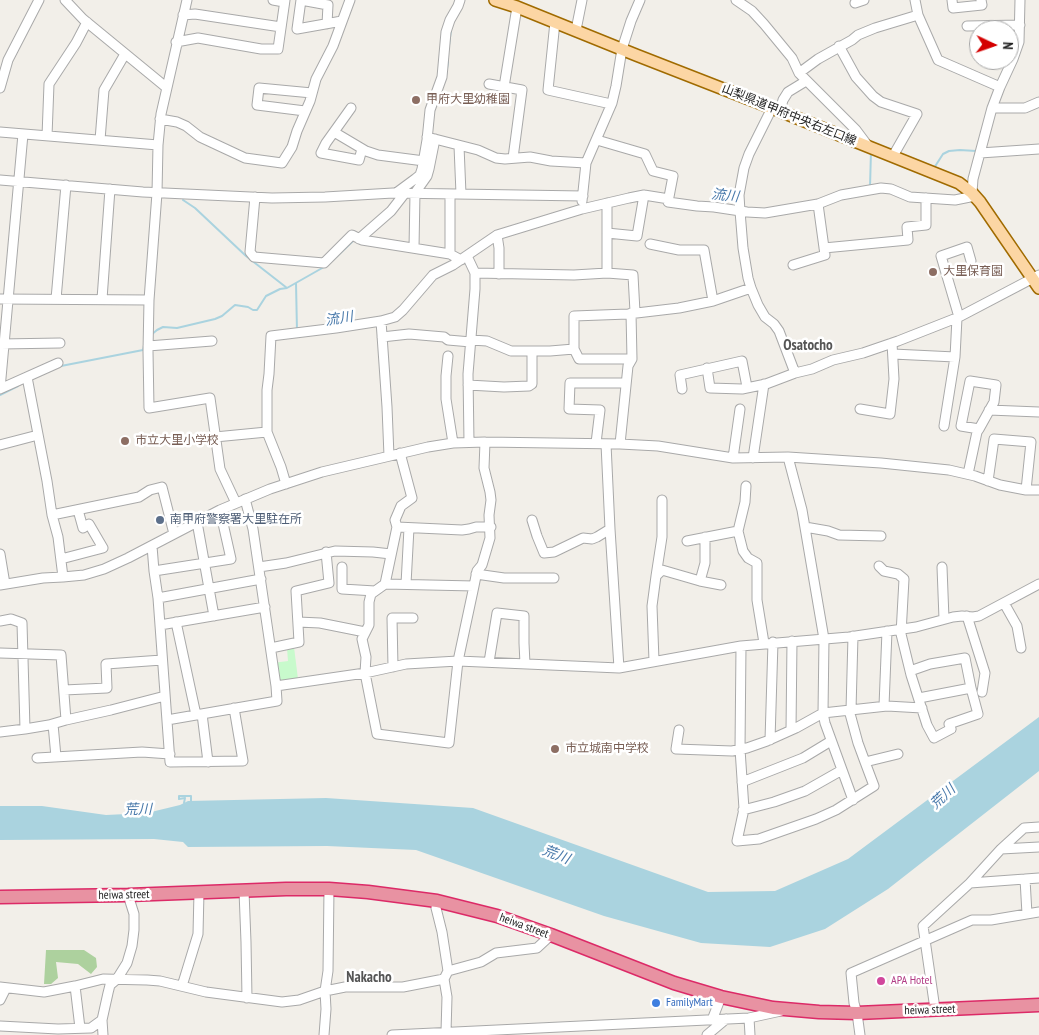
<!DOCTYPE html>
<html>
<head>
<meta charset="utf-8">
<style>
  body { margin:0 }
  #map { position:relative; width:1039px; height:1035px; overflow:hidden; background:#f2efe9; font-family:"PT Sans Narrow",sans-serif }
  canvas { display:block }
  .north { position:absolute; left:969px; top:20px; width:50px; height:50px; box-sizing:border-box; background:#fff; border:1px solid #a7a7a7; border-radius:50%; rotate:93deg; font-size:14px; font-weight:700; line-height:20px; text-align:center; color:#222 }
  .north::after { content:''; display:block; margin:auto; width:18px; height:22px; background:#d40000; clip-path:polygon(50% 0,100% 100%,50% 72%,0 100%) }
</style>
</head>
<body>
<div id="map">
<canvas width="1039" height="1035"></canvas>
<div class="north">N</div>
</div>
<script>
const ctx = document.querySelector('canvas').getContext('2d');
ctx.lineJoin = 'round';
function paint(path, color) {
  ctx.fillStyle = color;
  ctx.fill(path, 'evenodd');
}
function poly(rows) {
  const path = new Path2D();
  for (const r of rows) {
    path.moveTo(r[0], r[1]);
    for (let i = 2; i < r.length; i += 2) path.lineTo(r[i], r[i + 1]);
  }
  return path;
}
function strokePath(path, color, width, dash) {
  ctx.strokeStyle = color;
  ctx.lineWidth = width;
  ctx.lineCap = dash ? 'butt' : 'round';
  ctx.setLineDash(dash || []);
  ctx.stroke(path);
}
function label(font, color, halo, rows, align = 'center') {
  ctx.font = font + ' "PT Sans Narrow","Noto Sans JP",sans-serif';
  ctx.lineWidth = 5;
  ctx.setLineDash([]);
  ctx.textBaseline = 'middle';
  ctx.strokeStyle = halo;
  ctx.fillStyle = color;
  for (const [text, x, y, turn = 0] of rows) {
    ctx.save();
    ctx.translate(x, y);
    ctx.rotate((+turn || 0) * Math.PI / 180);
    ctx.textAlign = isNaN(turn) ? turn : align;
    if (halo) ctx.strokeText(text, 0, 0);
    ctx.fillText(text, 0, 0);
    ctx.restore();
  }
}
paint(poly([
  [46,950,84,950,96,958,97,967,91,974,78,964,56,962,58,978,51,984,44,984]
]), '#add19e');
paint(poly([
  [294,647,298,679,276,683,273,663,288,661,287,648]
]), '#c8facc');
paint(poly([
  [1039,717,1039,771,888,889,825,929,770,947,701,943,604,916,416,850,327,846,188,847,183,842,154,839,0,840,0,806,42,806,106,815,147,813,180,805,188,801,326,798,473,808,708,892,775,891,848,859]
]), '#aad3df');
strokePath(poly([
  [449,45,451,30],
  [446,75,448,62],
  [934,168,943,154,949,151,960,150,976,151],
  [870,187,871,151],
  [183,200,195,208,246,256,287,288,324,267],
  [332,261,354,240],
  [296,283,297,331],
  [151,335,157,330,163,327,177,328,215,319,222,316,235,305,248,307,253,310,257,310,266,296,280,289,287,288],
  [61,366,143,350,144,346],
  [0,395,18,386],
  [184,803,185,798,179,799,179,796,191,796,191,801]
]), '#aad3df', 2);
const minor = poly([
  [65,0,83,19,167,88],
  [187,0,161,114,158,145,157,193,149,300,148,351,149,408,210,398,220,469,236,503],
  [273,0,284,2],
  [301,0,297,29,342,21],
  [301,0,328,5,327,24],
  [736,0,752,11,764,24,792,58,799,73,856,130,868,146],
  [915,0,918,15,938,60,1000,87],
  [952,0,953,8,982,5,981,0],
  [855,3,864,0],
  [183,15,195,14,281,27],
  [555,22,548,90,611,104],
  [967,26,1020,25],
  [576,30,582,0],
  [176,42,198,38,261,49,278,49,285,0],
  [839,46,856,77,873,96,881,102,917,114,893,156],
  [799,73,818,59,852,40,858,35,875,28,918,15],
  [489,84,522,90,513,158],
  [504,87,517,7],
  [0,88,8,60,39,0],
  [351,108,326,143,321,153,359,160,362,149],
  [772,108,749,154,744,168,739,195,740,211,743,248,748,278,751,288,758,305,765,317,774,324,779,331,795,373],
  [992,108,1025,108,1039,102],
  [305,111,257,105,259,88,312,93],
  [780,111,783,100,788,92,806,81],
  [160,119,177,122,186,126,200,137,245,158,282,163,292,147,297,131,310,101,316,79,333,46,350,0],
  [0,132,158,145],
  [334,132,366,151,378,155,424,161],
  [47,136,49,84,76,43,87,22],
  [427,137,478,150,496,158,505,159,530,157,551,161,586,163],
  [100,140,104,90,125,54],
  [597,140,645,154,653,171,673,176,668,202,697,206,714,207,747,212,765,213,818,204,841,195,881,188,891,189,910,197,955,200,975,196],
  [459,146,461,194],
  [980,153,1039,149],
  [0,180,143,192,272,198,325,197,393,193,583,196],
  [396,193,415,179,420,175,422,169,427,140,430,110,442,77,446,32,450,20,458,6,460,0],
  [972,193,973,179,992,108,1000,87,1013,59,1019,42,1020,0],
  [255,197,250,252,254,257,324,263,352,235,362,240,450,254,461,260],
  [582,201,586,163,612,103,616,86,622,49,631,21,640,0],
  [607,203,607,273],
  [607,233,637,236,644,195],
  [497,235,499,248,499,274],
  [359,239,391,211,405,193],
  [650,244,679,250,704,250,713,301],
  [414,248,415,193,427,176,429,169,435,139],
  [824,248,908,240,907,227,926,225,926,198],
  [450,254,450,194],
  [467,256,475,273,475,289,468,374,469,442],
  [793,265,825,255,818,204],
  [475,273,574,275,607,273,633,275,635,312],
  [0,299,149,300],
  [56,299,66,185],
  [102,299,110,189],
  [959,317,941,256,967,247,971,261],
  [381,321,387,407,389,456],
  [382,337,409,334,444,337,448,340,471,342],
  [471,340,487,341,511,351,550,351,574,349],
  [1,344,60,343],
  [148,346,212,341],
  [893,354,955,357],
  [448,356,446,376,446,399,453,443],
  [632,359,579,359,574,349,574,316,628,314,679,308,713,301,751,288],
  [707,368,710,388,742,389,766,384,795,373,812,369,833,360,863,353,898,341,959,317,1039,275],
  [27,377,47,481,52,515,58,537,63,577],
  [468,385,504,387,529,386,532,384,532,351],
  [0,389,23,134],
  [0,389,58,363],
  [682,389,680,375,742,361,747,387],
  [860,409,890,414,894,379,892,343],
  [989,410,1039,412],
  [944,426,955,357,957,318],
  [215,437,267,432],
  [596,443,600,410,569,409,570,383,626,383],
  [606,444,610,529,619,668],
  [620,444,628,366,632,359,631,313],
  [0,445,38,435],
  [788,457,802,510,824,639,823,713,825,723,853,800],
  [733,458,740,409],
  [753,458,764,384],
  [968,474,977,432,979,429,994,402,996,385,970,381,961,426,979,429],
  [988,481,994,439,1031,442,1026,490],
  [286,484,281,467,267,432,267,390,269,374,271,336,336,328,381,321,395,317,403,310,433,275,453,265,497,235,582,209,629,198,644,195,669,199],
  [746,486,745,502,738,531,743,551,748,558,757,563,757,600,764,643],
  [245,499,253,529,276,686,365,673,406,664,458,661,619,668,741,646,849,637,916,627,953,617,962,616,973,617,979,616,1039,584],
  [52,515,139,497,150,490,162,487,174,534],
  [532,520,537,536,544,553,554,552,583,538,592,539,597,537,610,529],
  [197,522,214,616],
  [397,527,462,530,469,529,476,527,491,527],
  [805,527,828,531,839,535,881,536],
  [687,541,738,531],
  [152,546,154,571,158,598,170,762,243,761,234,708],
  [0,554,5,584],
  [61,559,103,548,89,524,83,528,78,510],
  [879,566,884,571,898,574,904,579,901,634,911,675,927,725,934,738,951,729,949,724,978,714,971,688],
  [259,567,286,563,335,551,373,552,391,554],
  [342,567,342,589,375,591],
  [942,567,944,619],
  [154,571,231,559,220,510],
  [476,574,504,578,554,578],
  [656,576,662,537,662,500],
  [700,581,705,563,705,537],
  [385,584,397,527,395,520,401,506,412,498,400,453],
  [406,584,409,528],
  [0,585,43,578,63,577,84,575,104,569,128,558,220,510,270,489,322,472,428,447,453,443,485,442,620,444,658,446,733,458,788,457,881,463,949,470,975,476,1000,485,1026,490,1039,490],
  [474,586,385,584,371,594,369,602,369,625,362,639,366,657,365,673,377,734,449,743,458,661,474,586,477,571,482,565,490,538,489,515,491,500,490,492,484,468,485,442],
  [158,598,261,579],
  [1004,603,1017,626,1021,648],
  [967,616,985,673,982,692],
  [0,621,11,619,22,623,25,729],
  [176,622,196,715],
  [298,622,320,623,365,632],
  [160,625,265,607],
  [741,646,740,749,744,809,737,841,759,839,816,819,836,810,874,786,865,762,898,754],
  [271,648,299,642,296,591,329,583,326,552],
  [0,653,61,655,66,720],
  [654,661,652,606,656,576,662,570,700,581,721,585],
  [489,662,497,613,524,616,524,643,525,664],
  [393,667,392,618,413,618],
  [910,671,930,664,965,658,971,688,919,698],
  [64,690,107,688,106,664,162,660],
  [884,706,887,631],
  [849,710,858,743,865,762],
  [851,710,853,636],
  [202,714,208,762],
  [167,720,277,701,276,686],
  [53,724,56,757],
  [679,730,676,749,732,751,747,748,767,741,796,728,823,713,887,706,922,708],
  [791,730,792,641],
  [0,732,25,729,49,725,66,720,111,710,165,696],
  [770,740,773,642],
  [37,758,142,752,170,754],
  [742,782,803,758,831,741],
  [743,810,774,802,805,791,842,770],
  [1001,849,1039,847],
  [1025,879,1027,914],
  [970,883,1039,878],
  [244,891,246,942,247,998],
  [437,901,436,908,442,932,448,971,444,979,447,997,446,1032],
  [448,971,481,962,496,953,537,948,551,935],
  [75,986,80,1028],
  [182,986,198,934,199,892],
  [0,987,44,992,75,986,103,979,147,980,160,981,206,992,282,1002,299,1000,325,991,345,987,403,987,444,979],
  [0,1000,6,988],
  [935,1009,923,926,970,883,1001,849,1024,828,1039,827],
  [749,1018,750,1035],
  [712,1020,721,997],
  [0,1026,58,1029,91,1028,102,1020],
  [103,1035,102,1020,108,993,110,985,117,979,127,963,132,946,134,930,134,914,128,895],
  [324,1035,326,1009,325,991,328,971,329,889],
  [392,1035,749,1018,781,1011],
  [707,1035,726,1019],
  [860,1035,857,1013,854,1003,851,973,972,920,991,920,1039,912]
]);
const major = poly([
  [495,0,517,7,636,55,772,108,959,183,972,193,980,202,1039,288]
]);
const highway = poly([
  [0,897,128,895,286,889,329,889,368,892,437,901,497,916,551,935,674,983,721,997,773,1008,819,1012,857,1013,1039,1005]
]);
strokePath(minor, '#a9a9a9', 11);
strokePath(major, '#a06b00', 14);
strokePath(highway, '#dc2a67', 15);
strokePath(minor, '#fff', 9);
strokePath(major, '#fcd6a4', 11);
strokePath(highway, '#e892a2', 12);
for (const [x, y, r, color] of [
  [416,100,5,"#8d6e63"],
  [933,272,5,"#8d6e63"],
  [125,441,5,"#8d6e63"],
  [160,520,5,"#5c6f8a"],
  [555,749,5,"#8d6e63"],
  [881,981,5,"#d1479c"],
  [656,1003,5,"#3f7fe0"]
]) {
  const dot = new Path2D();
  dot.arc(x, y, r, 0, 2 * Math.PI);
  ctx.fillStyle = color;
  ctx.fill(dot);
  strokePath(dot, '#fff', 2);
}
label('12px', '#785e54', '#fff', [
  ["甲府大里幼稚園",426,100],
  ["大里保育園",943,272],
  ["市立大里小学校",135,441],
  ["市立城南中学校",565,749]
], 'left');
label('12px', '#222', '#fff', [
  ["山梨県道甲府中央右左口線",789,115,22],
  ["heiwa street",124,895,-1],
  ["heiwa street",524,926,20],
  ["heiwa street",930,1010,-2]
]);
label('12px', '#4e5e75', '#fff', [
  ["南甲府警察署大里駐在所",170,520]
], 'left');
label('12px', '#b23c85', '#fff', [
  ["APA Hotel",891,981]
], 'left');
label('12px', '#366cbe', '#fff', [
  ["FamilyMart",666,1003]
], 'left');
label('italic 14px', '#4a7aab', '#fff', [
  ["流川",725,196,6],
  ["流川",339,319,-9],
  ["荒川",943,797,-43],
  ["荒川",138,810,-1],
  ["荒川",556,855,21]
]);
label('bold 15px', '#555', '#fff', [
  ["Osatocho",808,346],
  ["Nakacho",369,978]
]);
</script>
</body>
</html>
